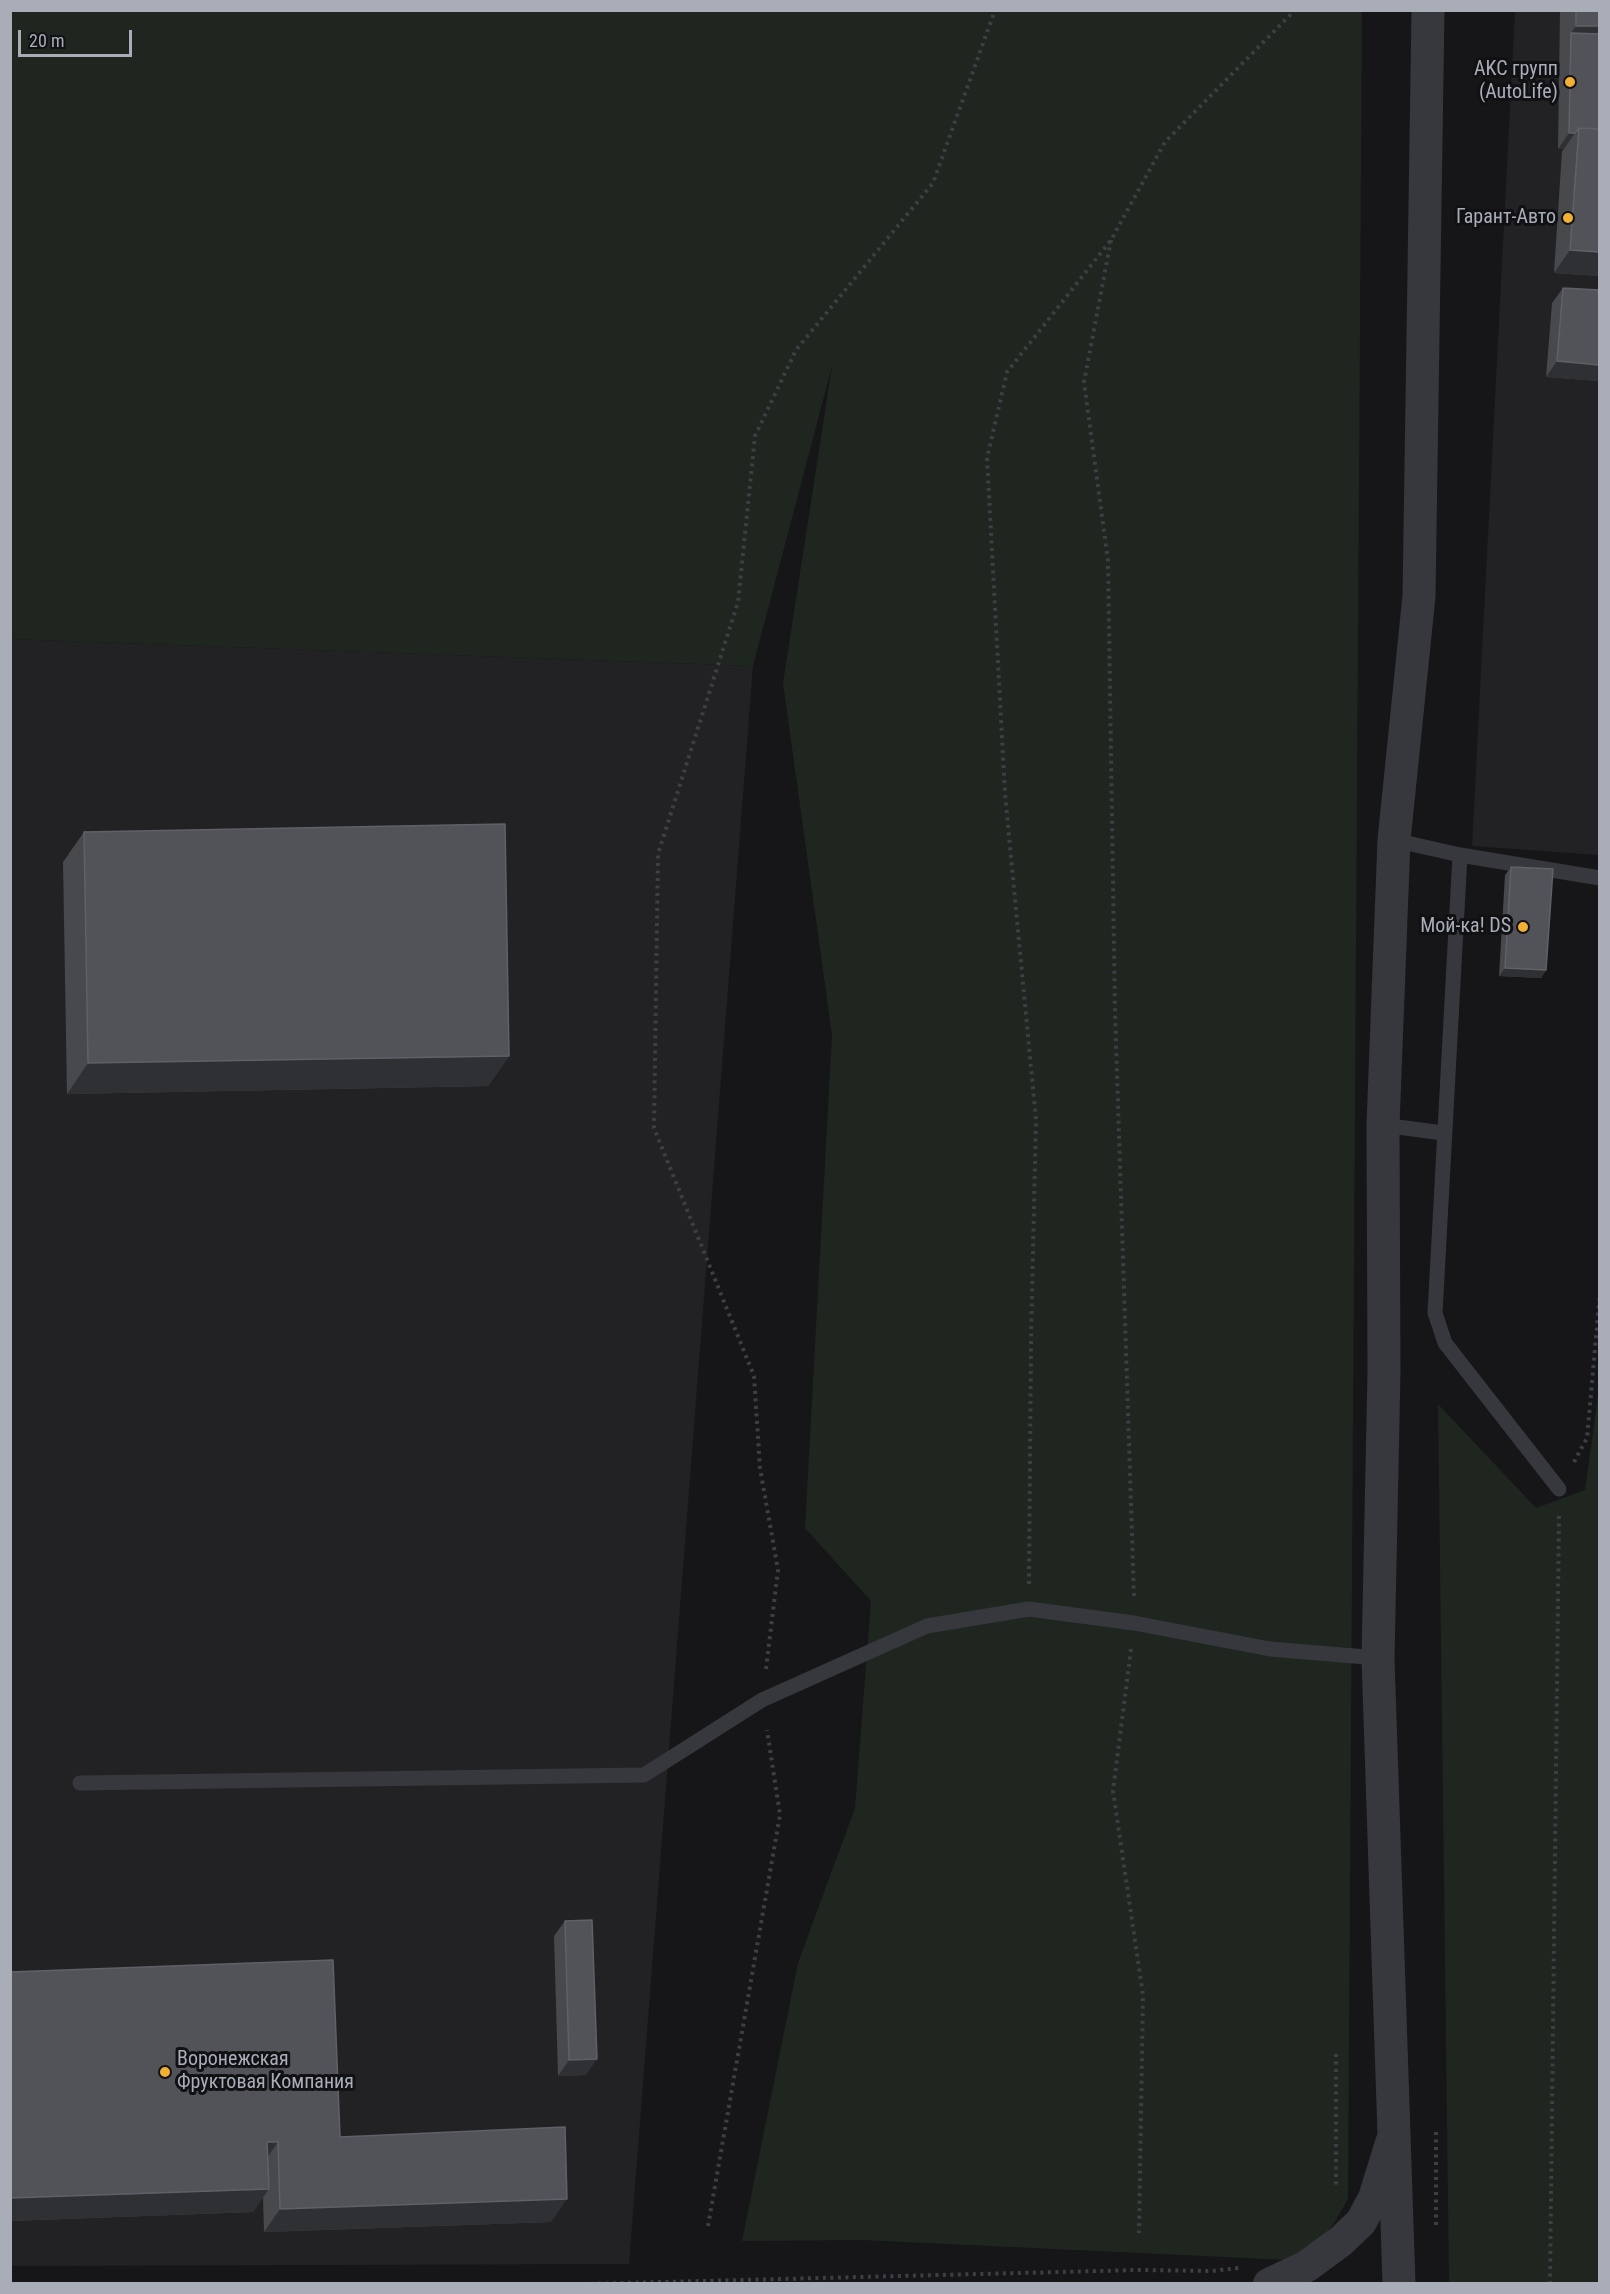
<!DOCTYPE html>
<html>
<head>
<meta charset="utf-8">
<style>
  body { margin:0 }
  #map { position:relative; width:1610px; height:2294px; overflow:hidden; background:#161618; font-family:"Roboto Condensed",sans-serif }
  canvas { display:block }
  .frame { position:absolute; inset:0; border:12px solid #a8adb8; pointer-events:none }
  .scale { position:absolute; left:18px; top:30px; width:114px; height:27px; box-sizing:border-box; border:3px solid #a8adb8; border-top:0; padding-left:8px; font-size:18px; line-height:21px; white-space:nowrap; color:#a8adb8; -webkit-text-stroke:4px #111113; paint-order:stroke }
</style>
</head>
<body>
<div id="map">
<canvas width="1610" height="2294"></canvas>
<div class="frame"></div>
<div class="scale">20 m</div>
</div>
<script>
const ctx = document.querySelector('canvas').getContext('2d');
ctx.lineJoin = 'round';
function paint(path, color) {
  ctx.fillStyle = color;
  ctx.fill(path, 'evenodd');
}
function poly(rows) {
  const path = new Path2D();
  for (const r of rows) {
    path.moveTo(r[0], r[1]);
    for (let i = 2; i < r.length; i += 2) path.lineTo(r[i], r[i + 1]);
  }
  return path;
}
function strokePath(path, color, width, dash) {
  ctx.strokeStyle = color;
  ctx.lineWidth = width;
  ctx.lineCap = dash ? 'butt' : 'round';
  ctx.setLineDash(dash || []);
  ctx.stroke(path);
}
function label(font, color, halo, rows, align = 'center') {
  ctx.font = font + ' "Roboto Condensed",sans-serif';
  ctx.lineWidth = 6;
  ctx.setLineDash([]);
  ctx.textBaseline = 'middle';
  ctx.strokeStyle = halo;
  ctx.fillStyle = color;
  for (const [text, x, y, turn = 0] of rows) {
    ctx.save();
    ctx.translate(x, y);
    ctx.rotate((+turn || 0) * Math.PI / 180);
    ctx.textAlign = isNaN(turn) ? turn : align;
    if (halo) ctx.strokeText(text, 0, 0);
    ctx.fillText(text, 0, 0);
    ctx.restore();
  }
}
paint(poly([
  [1515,11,1599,11,1599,855,1472,846],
  [11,639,753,666,629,2264,11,2266]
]), '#222225');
paint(poly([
  [11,11,1362,11,1348,2199,1333,2225,1315,2245,1289,2260,862,2240,742,2241,798,1963,855,1808,871,1601,805,1528,832,1035,783,683,832,366,753,666,11,639],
  [1599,1389,1599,2283,1449,2283,1438,1404,1536,1508,1585,1490]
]), '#1e261f');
strokePath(poly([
  [1111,240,1084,382,1108,561,1115,1011,1134,1597],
  [1574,1462,1587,1438,1600,1293],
  [1029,1584,1031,1340,1036,1120,1005,794,987,458,1007,372,1111,240,1165,142,1295,10],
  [1131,1649,1113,1791,1143,1995,1139,2233],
  [766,1669,778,1570,760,1468,754,1376,654,1128,658,854,738,602,755,436,796,350,933,183,995,10],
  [1336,2054,1336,2188],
  [1436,2132,1436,2229],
  [708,2226,780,1815,767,1730],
  [583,2284,1138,2270,1212,2271,1239,2268],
  [1550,2284,1559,1514]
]), '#3d3f44', 4, [3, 4.5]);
strokePath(poly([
  [1394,840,1460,855,1600,878],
  [1460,855,1435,1313,1445,1343,1559,1489],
  [1383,1125,1443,1133],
  [80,1783,644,1775,762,1700,927,1626,1029,1609,1134,1623,1270,1649,1378,1658]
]), '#37383d', 15);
strokePath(poly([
  [1269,2284,1307,2266,1341,2241,1361,2222,1374,2198,1391,2143]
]), '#37383d', 32);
strokePath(poly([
  [1399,2284,1378,1658,1384,1372,1383,1125,1394,840,1419,596,1428,10]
]), '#37383d', 33);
paint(poly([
  [1560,10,1599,10,1599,276,1554,273,1562,151,1564,149,1558,149],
  [1563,288,1599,381,1546,377,1552,303],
  [84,832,509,1056,488,1086,67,1094,63,862],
  [1511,867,1546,970,1541,978,1499,976,1505,875],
  [565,1921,586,2075,558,2076,554,1936],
  [10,1972,340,2137,551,2222,264,2232,263,2197,253,2212,10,2221]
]), '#47494d');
paint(poly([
  [1576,26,1599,26,1599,50,1571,33],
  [1569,133,1575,133,1564,149,1558,149],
  [1570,250,1599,252,1599,276,1554,273],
  [1557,361,1599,365,1599,381,1546,377],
  [1505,968,1546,970,1541,978,1499,976],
  [509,1056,488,1086,67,1094,88,1063],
  [597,2059,586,2075,558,2076,569,2060],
  [267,2142,278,2142,262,2165],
  [269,2189,253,2212,10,2221,10,2198],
  [567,2199,551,2222,264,2232,280,2209]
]), '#2f3033');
const building = poly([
  [1576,10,1599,10,1599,26,1576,26,1576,10],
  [1571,33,1599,34,1599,129,1579,128,1575,133,1569,133,1571,33],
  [1579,128,1599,129,1599,252,1570,250,1579,128],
  [1563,288,1599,290,1599,365,1557,361,1563,288],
  [505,824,509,1056,88,1063,84,832,505,824],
  [1511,867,1553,869,1546,970,1505,968,1511,867],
  [592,1920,597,2059,569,2060,565,1921,592,1920],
  [333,1960,340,2137,565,2127,567,2199,280,2209,278,2142,267,2142,269,2189,10,2198,10,1972,333,1960]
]);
paint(building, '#525359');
strokePath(building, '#5f6168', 1.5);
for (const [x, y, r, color] of [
  [1570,82,6,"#f2b134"],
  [1568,218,6,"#f2b134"],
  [1523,927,6,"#f2b134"],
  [165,2072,6,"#f2b134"]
]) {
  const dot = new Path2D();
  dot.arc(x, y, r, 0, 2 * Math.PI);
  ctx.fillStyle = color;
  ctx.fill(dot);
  strokePath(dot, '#111113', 2);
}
label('20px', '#a8adb8', '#111113', [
  ["AKC групп",1558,70],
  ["(AutoLife)",1558,93],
  ["Гарант-Авто",1556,218],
  ["Мой-ка! DS",1511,927],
  ["Воронежская",177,2060,"left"],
  ["Фруктовая Компания",177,2083,"left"]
], 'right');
</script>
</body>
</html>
